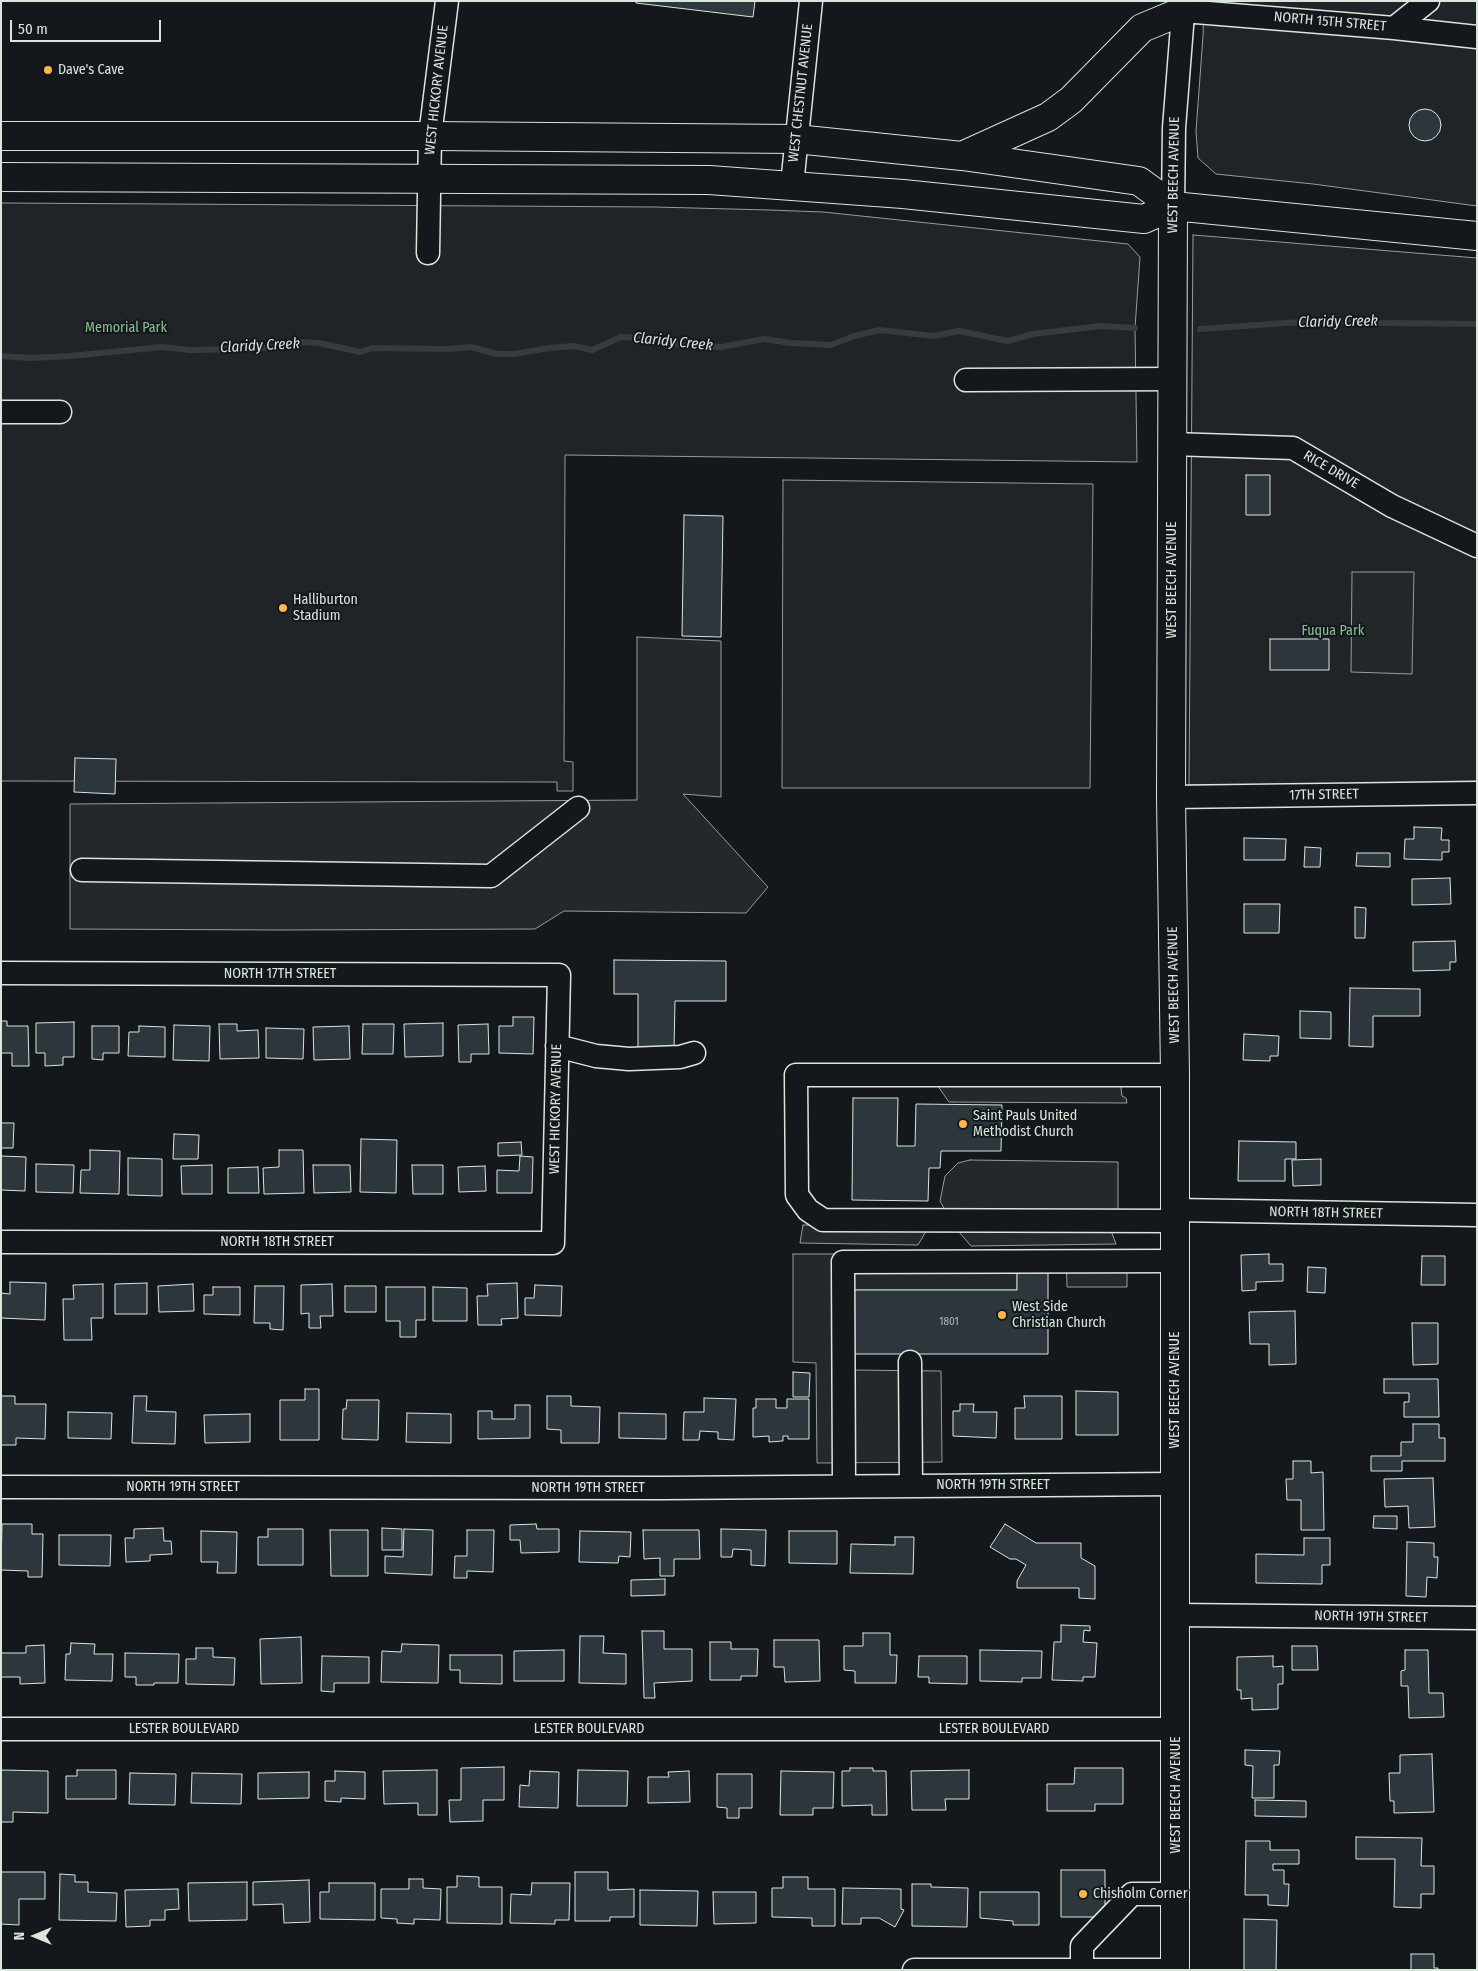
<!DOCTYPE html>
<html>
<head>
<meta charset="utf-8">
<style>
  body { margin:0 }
  #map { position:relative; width:1478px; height:1971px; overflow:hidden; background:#14181c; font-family:"Fira Sans Condensed",sans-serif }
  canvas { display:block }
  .frame { position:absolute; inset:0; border:2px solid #d8e6dc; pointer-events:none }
  .north { position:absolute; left:10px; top:1911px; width:50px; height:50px; -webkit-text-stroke:4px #14181c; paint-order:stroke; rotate:270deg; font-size:14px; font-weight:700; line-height:20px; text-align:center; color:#d8e6dc }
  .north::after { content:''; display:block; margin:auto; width:18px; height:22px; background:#d8e6dc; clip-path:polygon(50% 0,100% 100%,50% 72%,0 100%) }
  .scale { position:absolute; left:10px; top:20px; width:151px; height:22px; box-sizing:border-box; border:2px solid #d8e6dc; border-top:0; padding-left:6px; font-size:15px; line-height:18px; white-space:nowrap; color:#d8e6dc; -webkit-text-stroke:4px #14181c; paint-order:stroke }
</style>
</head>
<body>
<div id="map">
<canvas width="1478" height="1971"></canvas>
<div class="frame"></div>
<div class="north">N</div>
<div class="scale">50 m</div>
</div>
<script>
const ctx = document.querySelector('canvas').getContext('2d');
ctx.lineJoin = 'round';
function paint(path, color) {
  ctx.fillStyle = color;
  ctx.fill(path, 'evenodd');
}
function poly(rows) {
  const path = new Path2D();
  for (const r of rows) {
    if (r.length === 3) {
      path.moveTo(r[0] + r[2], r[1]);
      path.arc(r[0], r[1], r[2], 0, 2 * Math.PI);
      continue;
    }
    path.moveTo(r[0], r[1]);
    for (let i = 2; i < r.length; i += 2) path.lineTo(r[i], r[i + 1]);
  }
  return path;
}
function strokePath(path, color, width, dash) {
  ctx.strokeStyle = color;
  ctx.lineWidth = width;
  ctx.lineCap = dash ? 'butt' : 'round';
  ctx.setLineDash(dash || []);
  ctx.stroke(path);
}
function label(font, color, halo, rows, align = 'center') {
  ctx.font = font + ' "Fira Sans Condensed",sans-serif';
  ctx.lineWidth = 4;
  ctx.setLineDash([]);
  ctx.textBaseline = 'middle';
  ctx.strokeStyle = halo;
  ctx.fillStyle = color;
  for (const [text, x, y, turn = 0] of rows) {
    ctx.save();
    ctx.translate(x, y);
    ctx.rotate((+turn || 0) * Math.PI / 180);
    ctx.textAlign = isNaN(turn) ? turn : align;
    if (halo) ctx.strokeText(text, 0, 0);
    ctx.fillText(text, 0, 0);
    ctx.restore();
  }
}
const green = poly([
  [1204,1,1477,1,1477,206,1313,184,1216,174,1198,158,1196,131,1203,36,1204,1],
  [1,203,655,207,769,210,823,212,1128,244,1140,257,1135,328,1137,462,565,455,564,761,573,762,573,791,557,791,557,782,1,781,1,203],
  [1193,235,1477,258,1477,783,1189,785,1193,235],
  [783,480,1093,484,1090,788,782,788,783,480]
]);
paint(green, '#202428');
strokePath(green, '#939e99', 1);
const parking = poly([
  [1352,572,1414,572,1412,674,1351,672,1352,572],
  [637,637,721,641,721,797,683,794,768,887,746,913,564,911,535,929,280,930,70,929,70,804,637,800,637,637],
  [1121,1067,1121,1088,1122,1096,1126,1098,1127,1103,949,1102,937,1085,1121,1067],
  [970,1160,1118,1162,1118,1228,1110,1228,1116,1244,971,1246,954,1226,940,1201,945,1176,958,1163,970,1160],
  [803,1225,929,1226,918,1245,800,1243,803,1225],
  [1066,1251,1127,1251,1127,1287,1067,1287,1066,1251],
  [793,1254,1017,1254,1017,1290,850,1290,850,1370,941,1371,942,1462,817,1463,816,1363,793,1362,793,1254]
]);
paint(parking, '#24282b');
strokePath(parking, '#939e99', 1);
strokePath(poly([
  [1200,329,1329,320,1381,323,1477,324],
  [1,356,31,358,70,356,162,347,190,350,245,349,276,347,302,342,319,343,360,352,372,348,449,349,471,347,497,354,514,354,549,348,574,346,592,350,621,337,656,339,686,346,721,347,764,339,790,343,831,345,854,336,880,330,933,336,959,331,1008,341,1033,334,1101,326,1135,328]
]), '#363b3e', 6);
const building = poly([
  [636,1,755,1,753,17,636,3,636,1],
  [1425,125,16],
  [1246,475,1270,475,1270,515,1246,515,1246,475],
  [684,515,723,516,721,637,682,636,684,515],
  [1270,639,1329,639,1329,670,1270,670,1270,639],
  [75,758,116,759,115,794,74,792,75,758],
  [1414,827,1442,828,1441,840,1449,840,1449,852,1442,852,1442,860,1404,859,1405,839,1414,839,1414,827],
  [1244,838,1286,839,1285,860,1244,860,1244,838],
  [1305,847,1321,848,1320,867,1304,867,1305,847],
  [1357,853,1390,853,1390,867,1356,866,1357,853],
  [1450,878,1451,904,1412,905,1412,879,1450,878],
  [1244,904,1280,904,1279,933,1244,933,1244,904],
  [1355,907,1366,908,1365,938,1355,938,1355,907],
  [1455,941,1456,962,1450,962,1450,970,1413,971,1413,942,1455,941],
  [614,960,726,961,726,1001,675,1001,674,1049,638,1049,638,994,614,994,614,960],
  [1350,988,1420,989,1420,1016,1373,1016,1373,1047,1349,1046,1350,988],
  [1300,1011,1331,1012,1331,1039,1300,1038,1300,1011],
  [513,1017,534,1017,533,1054,499,1053,499,1026,513,1026,513,1017],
  [1,1021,7,1021,7,1026,28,1026,29,1066,12,1066,12,1053,1,1053,1,1021],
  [74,1022,74,1057,63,1057,63,1065,45,1066,45,1053,36,1053,36,1023,74,1022],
  [443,1023,443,1056,405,1057,404,1024,443,1023],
  [219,1024,237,1024,237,1031,258,1030,259,1058,220,1059,219,1024],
  [363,1024,394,1024,393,1054,362,1054,363,1024],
  [488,1024,489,1054,471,1054,471,1062,459,1062,458,1025,488,1024],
  [174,1025,210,1026,209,1061,173,1060,174,1025],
  [92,1026,119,1026,119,1053,103,1053,103,1060,92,1059,92,1026],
  [139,1026,165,1027,165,1057,128,1056,129,1032,139,1032,139,1026],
  [349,1026,350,1059,314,1060,313,1027,349,1026],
  [266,1028,304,1029,303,1059,266,1058,266,1028],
  [1244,1034,1279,1036,1278,1056,1270,1056,1270,1061,1243,1060,1244,1034],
  [853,1098,898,1098,897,1146,915,1146,916,1104,1002,1105,1001,1151,941,1151,940,1168,929,1168,928,1201,852,1200,853,1098],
  [1,1123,14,1123,13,1148,1,1148,1,1123],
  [174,1134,199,1135,198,1159,173,1159,174,1134],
  [361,1139,397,1140,396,1193,360,1192,361,1139],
  [1239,1141,1296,1142,1296,1159,1285,1159,1285,1181,1238,1181,1239,1141],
  [521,1142,522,1155,498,1156,498,1143,521,1142],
  [90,1150,120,1151,119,1194,80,1193,81,1170,90,1170,90,1150],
  [279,1150,303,1150,304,1193,264,1194,263,1168,279,1167,279,1150],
  [1,1156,26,1157,25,1191,1,1190,1,1156],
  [520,1156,533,1157,532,1193,497,1193,497,1170,519,1171,520,1156],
  [128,1158,162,1159,162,1196,128,1195,128,1158],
  [1321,1159,1321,1185,1293,1186,1292,1160,1321,1159],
  [36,1164,74,1165,73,1193,36,1192,36,1164],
  [212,1165,212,1194,182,1194,181,1166,212,1165],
  [313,1165,350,1165,351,1192,314,1193,313,1165],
  [412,1165,443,1165,443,1194,413,1194,412,1165],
  [485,1166,486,1191,459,1192,458,1167,485,1166],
  [258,1167,259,1193,228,1193,228,1168,258,1167],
  [1269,1254,1269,1264,1283,1264,1283,1281,1256,1282,1256,1290,1242,1291,1241,1255,1269,1254],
  [1422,1256,1445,1256,1445,1285,1421,1285,1422,1256],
  [1308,1267,1326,1268,1325,1293,1307,1292,1308,1267],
  [1017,1269,1048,1269,1048,1354,850,1354,850,1290,1017,1290,1017,1269],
  [10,1282,46,1283,45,1320,1,1318,1,1293,10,1294,10,1282],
  [147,1283,147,1314,115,1314,115,1284,147,1283],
  [517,1283,518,1318,501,1319,502,1325,478,1325,477,1296,488,1296,487,1284,517,1283],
  [103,1284,103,1318,91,1318,92,1340,64,1340,63,1299,74,1299,73,1285,103,1284],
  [193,1284,194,1311,159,1312,158,1286,193,1284],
  [332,1284,333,1316,320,1316,321,1328,309,1328,309,1313,301,1314,301,1285,332,1284],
  [535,1285,562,1286,561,1316,525,1315,525,1298,534,1298,535,1285],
  [255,1286,284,1286,283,1330,270,1329,270,1323,254,1323,255,1286],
  [345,1286,376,1286,376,1312,345,1312,345,1286],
  [213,1287,240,1287,240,1315,204,1314,204,1295,213,1295,213,1287],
  [386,1287,425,1287,425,1320,416,1320,416,1337,400,1337,400,1321,386,1321,386,1287],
  [433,1287,467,1288,467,1321,433,1321,433,1287],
  [1295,1311,1296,1364,1269,1365,1269,1344,1250,1344,1249,1312,1295,1311],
  [1412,1323,1438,1323,1438,1364,1413,1365,1412,1323],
  [793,1372,810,1373,809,1397,793,1397,793,1372],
  [1384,1379,1438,1379,1439,1417,1404,1417,1404,1402,1409,1402,1409,1393,1384,1393,1384,1379],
  [305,1389,319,1389,319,1440,280,1440,280,1400,305,1400,305,1389],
  [1076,1391,1118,1392,1118,1435,1076,1435,1076,1391],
  [1,1396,15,1396,15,1404,46,1404,45,1439,16,1438,16,1445,1,1445,1,1396],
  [134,1396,147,1396,146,1411,176,1412,175,1444,132,1443,134,1396],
  [547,1396,571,1396,571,1406,600,1407,599,1443,561,1443,561,1430,547,1429,547,1396],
  [1024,1396,1062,1396,1062,1439,1015,1439,1015,1408,1025,1408,1024,1396],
  [704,1398,736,1399,734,1440,718,1439,718,1432,700,1431,699,1440,683,1440,684,1412,704,1412,704,1398],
  [756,1399,776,1399,776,1408,787,1408,787,1399,809,1399,809,1439,788,1439,788,1436,783,1436,783,1441,769,1442,769,1436,753,1437,753,1408,756,1408,756,1399],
  [347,1400,379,1400,378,1440,342,1439,343,1409,346,1409,347,1400],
  [960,1404,974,1404,973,1412,997,1412,996,1438,953,1436,953,1411,960,1411,960,1404],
  [515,1405,530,1405,530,1438,478,1439,478,1411,492,1411,492,1419,515,1419,515,1405],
  [68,1412,112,1413,111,1439,68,1438,68,1412],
  [407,1413,451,1414,451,1443,406,1442,407,1413],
  [619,1413,666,1414,666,1439,619,1438,619,1413],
  [250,1414,250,1442,205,1443,204,1415,250,1414],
  [1413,1424,1439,1424,1439,1438,1445,1438,1445,1461,1402,1461,1402,1471,1371,1471,1371,1456,1401,1456,1401,1442,1413,1442,1413,1424],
  [1293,1461,1311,1461,1311,1473,1323,1472,1324,1530,1301,1530,1301,1500,1287,1500,1286,1479,1293,1479,1293,1461],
  [1433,1478,1435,1527,1409,1528,1408,1506,1385,1507,1384,1479,1433,1478],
  [1374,1516,1397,1516,1397,1529,1373,1528,1374,1516],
  [2,1524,32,1524,32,1534,43,1534,42,1577,28,1577,28,1571,1,1570,2,1524],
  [536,1524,537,1529,559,1529,559,1552,521,1553,520,1540,510,1540,510,1525,536,1524],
  [1005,1524,1036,1543,1081,1543,1081,1558,1095,1566,1095,1599,1079,1598,1079,1588,1017,1588,1017,1581,1026,1565,1016,1559,1010,1559,990,1547,1005,1524],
  [163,1528,164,1541,171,1541,172,1554,150,1555,150,1561,126,1562,125,1538,134,1538,134,1529,163,1528],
  [382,1528,402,1529,402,1550,382,1550,382,1528],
  [268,1529,303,1529,303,1565,258,1565,258,1537,268,1537,268,1529],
  [404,1529,433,1530,432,1575,385,1573,385,1556,403,1557,404,1529],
  [721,1529,766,1530,765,1566,751,1565,751,1550,733,1549,732,1557,721,1557,721,1529],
  [330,1530,368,1530,368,1576,331,1576,330,1530],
  [467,1530,494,1530,493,1572,467,1571,467,1578,454,1578,455,1556,467,1556,467,1530],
  [643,1530,699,1530,700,1559,674,1559,674,1576,660,1576,660,1558,644,1559,643,1530],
  [201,1531,237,1532,236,1573,217,1573,218,1562,201,1562,201,1531],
  [580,1531,631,1532,630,1557,619,1556,618,1563,579,1562,580,1531],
  [789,1531,837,1531,837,1564,789,1563,789,1531],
  [59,1535,111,1535,110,1566,59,1565,59,1535],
  [895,1537,914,1537,913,1574,850,1573,851,1544,895,1545,895,1537],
  [1304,1538,1330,1538,1330,1565,1322,1565,1322,1584,1256,1583,1256,1554,1304,1555,1304,1538],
  [1407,1542,1434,1543,1434,1557,1438,1557,1437,1578,1427,1577,1426,1597,1406,1596,1407,1542],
  [665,1579,665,1595,631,1596,631,1580,665,1579],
  [1061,1625,1090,1626,1090,1631,1084,1630,1083,1642,1097,1643,1095,1677,1083,1677,1083,1681,1052,1680,1054,1642,1061,1642,1061,1625],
  [642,1631,664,1631,664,1649,692,1649,692,1681,654,1683,655,1698,644,1698,642,1631],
  [863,1633,890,1633,890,1655,897,1655,896,1683,855,1683,855,1671,844,1670,844,1646,863,1646,863,1633],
  [580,1636,604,1636,603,1653,626,1654,626,1684,579,1683,580,1636],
  [301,1637,302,1683,261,1684,260,1639,301,1637],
  [774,1640,819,1640,820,1681,785,1682,784,1667,774,1667,774,1640],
  [710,1642,731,1642,731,1649,758,1649,757,1676,741,1676,741,1680,710,1680,710,1642],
  [71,1643,95,1644,94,1654,113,1654,112,1681,65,1680,66,1654,70,1654,71,1643],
  [402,1644,439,1645,438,1683,381,1682,382,1651,401,1652,402,1644],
  [44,1645,45,1683,20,1684,20,1677,1,1677,1,1653,26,1653,26,1646,44,1645],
  [1292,1646,1317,1646,1318,1670,1292,1670,1292,1646],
  [196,1648,213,1648,213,1657,235,1658,234,1685,186,1684,186,1659,196,1659,196,1648],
  [564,1650,564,1681,514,1681,514,1651,564,1650],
  [980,1650,1042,1651,1041,1678,1022,1678,1022,1682,980,1681,980,1650],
  [1405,1650,1428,1650,1429,1693,1443,1693,1444,1717,1409,1718,1408,1686,1401,1686,1401,1671,1405,1670,1405,1650],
  [125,1653,179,1654,178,1683,154,1683,154,1685,136,1685,136,1677,125,1677,125,1653],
  [450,1655,502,1655,502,1684,460,1683,460,1670,450,1670,450,1655],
  [322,1656,369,1657,369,1683,334,1683,334,1692,321,1691,322,1656],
  [919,1656,967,1656,967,1684,929,1683,929,1677,918,1677,919,1656],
  [1273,1656,1273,1667,1283,1666,1283,1684,1278,1684,1278,1709,1252,1710,1252,1698,1241,1699,1241,1690,1237,1690,1237,1657,1273,1656],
  [1245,1750,1280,1751,1279,1765,1274,1765,1274,1798,1252,1798,1253,1766,1245,1765,1245,1750],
  [1432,1754,1434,1812,1394,1813,1394,1801,1390,1801,1389,1773,1400,1773,1400,1755,1432,1754],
  [504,1767,504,1800,483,1800,483,1821,450,1822,449,1800,461,1800,461,1768,504,1767],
  [850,1768,873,1768,873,1771,886,1771,887,1815,872,1815,872,1805,842,1806,842,1771,850,1771,850,1768],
  [1075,1768,1123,1768,1123,1804,1095,1804,1095,1811,1047,1811,1047,1784,1074,1784,1075,1768],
  [1,1770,48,1771,48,1813,13,1812,13,1822,1,1822,1,1770],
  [77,1770,116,1770,116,1799,66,1799,66,1776,77,1776,77,1770],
  [437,1770,437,1815,418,1815,418,1803,384,1804,383,1771,437,1770],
  [578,1770,628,1771,627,1806,577,1806,578,1770],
  [969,1770,969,1799,945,1799,946,1810,912,1810,911,1771,969,1770],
  [335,1771,365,1772,365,1799,341,1798,341,1802,325,1801,325,1781,335,1781,335,1771],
  [530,1771,559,1772,558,1808,519,1807,520,1785,529,1786,530,1771],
  [689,1771,690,1802,648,1803,648,1777,669,1777,668,1772,689,1771],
  [781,1771,834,1772,833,1808,813,1808,813,1815,780,1815,781,1771],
  [309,1772,309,1798,258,1799,258,1773,309,1772],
  [130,1773,176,1774,175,1805,129,1804,130,1773],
  [192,1773,242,1774,241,1804,191,1803,192,1773],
  [717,1774,752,1774,752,1808,739,1808,739,1818,727,1818,727,1808,717,1807,717,1774],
  [1255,1800,1306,1801,1306,1817,1255,1816,1255,1800],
  [1356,1837,1422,1838,1421,1866,1434,1866,1434,1894,1421,1894,1421,1908,1394,1907,1395,1859,1356,1859,1356,1837],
  [1246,1841,1270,1841,1270,1850,1299,1850,1299,1864,1273,1864,1273,1870,1284,1870,1284,1884,1289,1884,1288,1906,1268,1905,1268,1895,1245,1895,1246,1841],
  [1061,1870,1105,1870,1105,1917,1061,1917,1061,1870],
  [1,1872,45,1872,45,1899,19,1899,19,1925,1,1924,1,1872],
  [575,1872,608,1872,608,1890,634,1889,634,1917,610,1917,610,1921,575,1921,575,1872],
  [60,1874,75,1875,75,1882,88,1882,88,1892,117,1893,116,1921,59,1920,60,1874],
  [457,1876,479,1877,479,1887,502,1887,502,1924,447,1923,447,1887,457,1887,457,1876],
  [783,1877,808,1877,808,1889,835,1889,835,1926,812,1926,812,1918,772,1917,772,1888,783,1888,783,1877],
  [409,1879,423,1879,423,1888,441,1889,440,1920,414,1919,414,1924,397,1923,397,1919,381,1918,381,1889,409,1889,409,1879],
  [309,1880,310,1922,284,1923,283,1904,253,1905,253,1882,309,1880],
  [247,1882,247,1920,189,1921,188,1883,247,1882],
  [329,1883,375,1883,375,1920,320,1919,320,1892,329,1892,329,1883],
  [532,1883,570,1883,569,1920,555,1920,555,1924,510,1923,511,1894,531,1895,532,1883],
  [912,1884,931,1884,931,1887,968,1888,967,1927,912,1926,912,1884],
  [843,1888,901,1889,901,1909,904,1910,895,1927,879,1918,861,1918,861,1924,842,1924,843,1888],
  [178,1889,179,1909,165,1910,165,1920,150,1920,150,1926,126,1927,125,1890,178,1889],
  [640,1890,698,1891,697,1926,640,1925,640,1890],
  [713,1892,756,1892,756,1923,714,1924,713,1892],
  [980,1892,1039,1892,1039,1925,1013,1925,1013,1921,980,1918,980,1892],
  [1244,1919,1277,1920,1276,1970,1244,1970,1244,1919],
  [1411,1954,1434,1954,1434,1968,1438,1968,1438,1970,1411,1970,1411,1954]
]);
paint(building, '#2c363c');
strokePath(building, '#d8e6dc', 1);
const minor = poly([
  [1183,11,1394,28,1477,37],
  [1394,28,1428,1],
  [792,185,811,1],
  [1173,206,1174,128,1184,1],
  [428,253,430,136,447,1],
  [966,380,1172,379],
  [1,412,60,412],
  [1172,444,1293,448,1392,506,1477,546],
  [1171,797,1477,793],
  [82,870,491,876,578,808],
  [1,973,559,975,553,1243,1,1242],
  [557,1046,596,1056,629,1059,680,1057,694,1053],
  [1175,1210,1477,1215],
  [1175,1221,823,1220,808,1210,797,1195,796,1075,1175,1075],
  [910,1362,911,1486],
  [844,1486,843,1262,1175,1261],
  [1,1487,663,1488,1175,1484],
  [1176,1615,1477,1618],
  [1,1729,1176,1729],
  [914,1970,1175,1970],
  [1082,1970,1082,1946,1132,1894,1176,1894]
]);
const major = poly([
  [1,136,430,136,796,139,962,156,1139,181,1173,206],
  [962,156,1048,117,1071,100,1142,28,1183,11],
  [1,177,709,180,903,194,1144,219,1173,206,1477,236],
  [1173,206,1171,797,1175,1075,1175,1970]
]);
strokePath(minor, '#d8e6dc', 25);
strokePath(major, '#d8e6dc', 30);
strokePath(minor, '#14181c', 22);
strokePath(major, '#14181c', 28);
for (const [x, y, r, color] of [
  [48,70,5,"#ffb74d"],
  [283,608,5,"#ffb74d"],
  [963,1124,5,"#ffb74d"],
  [1002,1315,5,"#ffb74d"],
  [1083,1894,5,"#ffb74d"]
]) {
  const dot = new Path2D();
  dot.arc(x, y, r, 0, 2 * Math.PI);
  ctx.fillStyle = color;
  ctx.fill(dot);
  strokePath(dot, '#14181c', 2);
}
label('11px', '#adbab4', null, [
  ["1801",949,1322]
]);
label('14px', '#d8e6dc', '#14181c', [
  ["NORTH 15TH STREET",1330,22,5],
  ["WEST HICKORY AVENUE",437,90,-84],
  ["WEST CHESTNUT AVENUE",801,93,-84],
  ["WEST BEECH AVENUE",1174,175,-89],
  ["RICE DRIVE",1331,470,30],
  ["WEST BEECH AVENUE",1172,580,-90],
  ["17TH STREET",1324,795,-1],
  ["NORTH 17TH STREET",280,974],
  ["WEST BEECH AVENUE",1174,985,-91],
  ["WEST HICKORY AVENUE",556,1109,-89],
  ["NORTH 18TH STREET",1326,1213,1],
  ["NORTH 18TH STREET",277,1242],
  ["WEST BEECH AVENUE",1175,1390,-90],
  ["NORTH 19TH STREET",993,1485],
  ["NORTH 19TH STREET",183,1487],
  ["NORTH 19TH STREET",588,1488],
  ["NORTH 19TH STREET",1371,1617,1],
  ["LESTER BOULEVARD",184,1729],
  ["LESTER BOULEVARD",589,1729],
  ["LESTER BOULEVARD",994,1729],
  ["WEST BEECH AVENUE",1176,1795,-90]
]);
label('14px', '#d8e6dc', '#14181c', [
  ["Dave's Cave",58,70],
  ["Halliburton",293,600],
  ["Stadium",293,616],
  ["Saint Pauls United",973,1116],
  ["Methodist Church",973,1132],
  ["West Side",1012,1307],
  ["Christian Church",1012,1323],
  ["Chisholm Corner",1093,1894]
], 'left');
label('14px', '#8ac095', '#14181c', [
  ["Memorial Park",126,328],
  ["Fuqua Park",1333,631]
]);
label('italic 15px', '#d8e6dc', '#14181c', [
  ["Claridy Creek",1338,322,-1],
  ["Claridy Creek",673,342,6],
  ["Claridy Creek",260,346,-3]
]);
</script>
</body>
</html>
